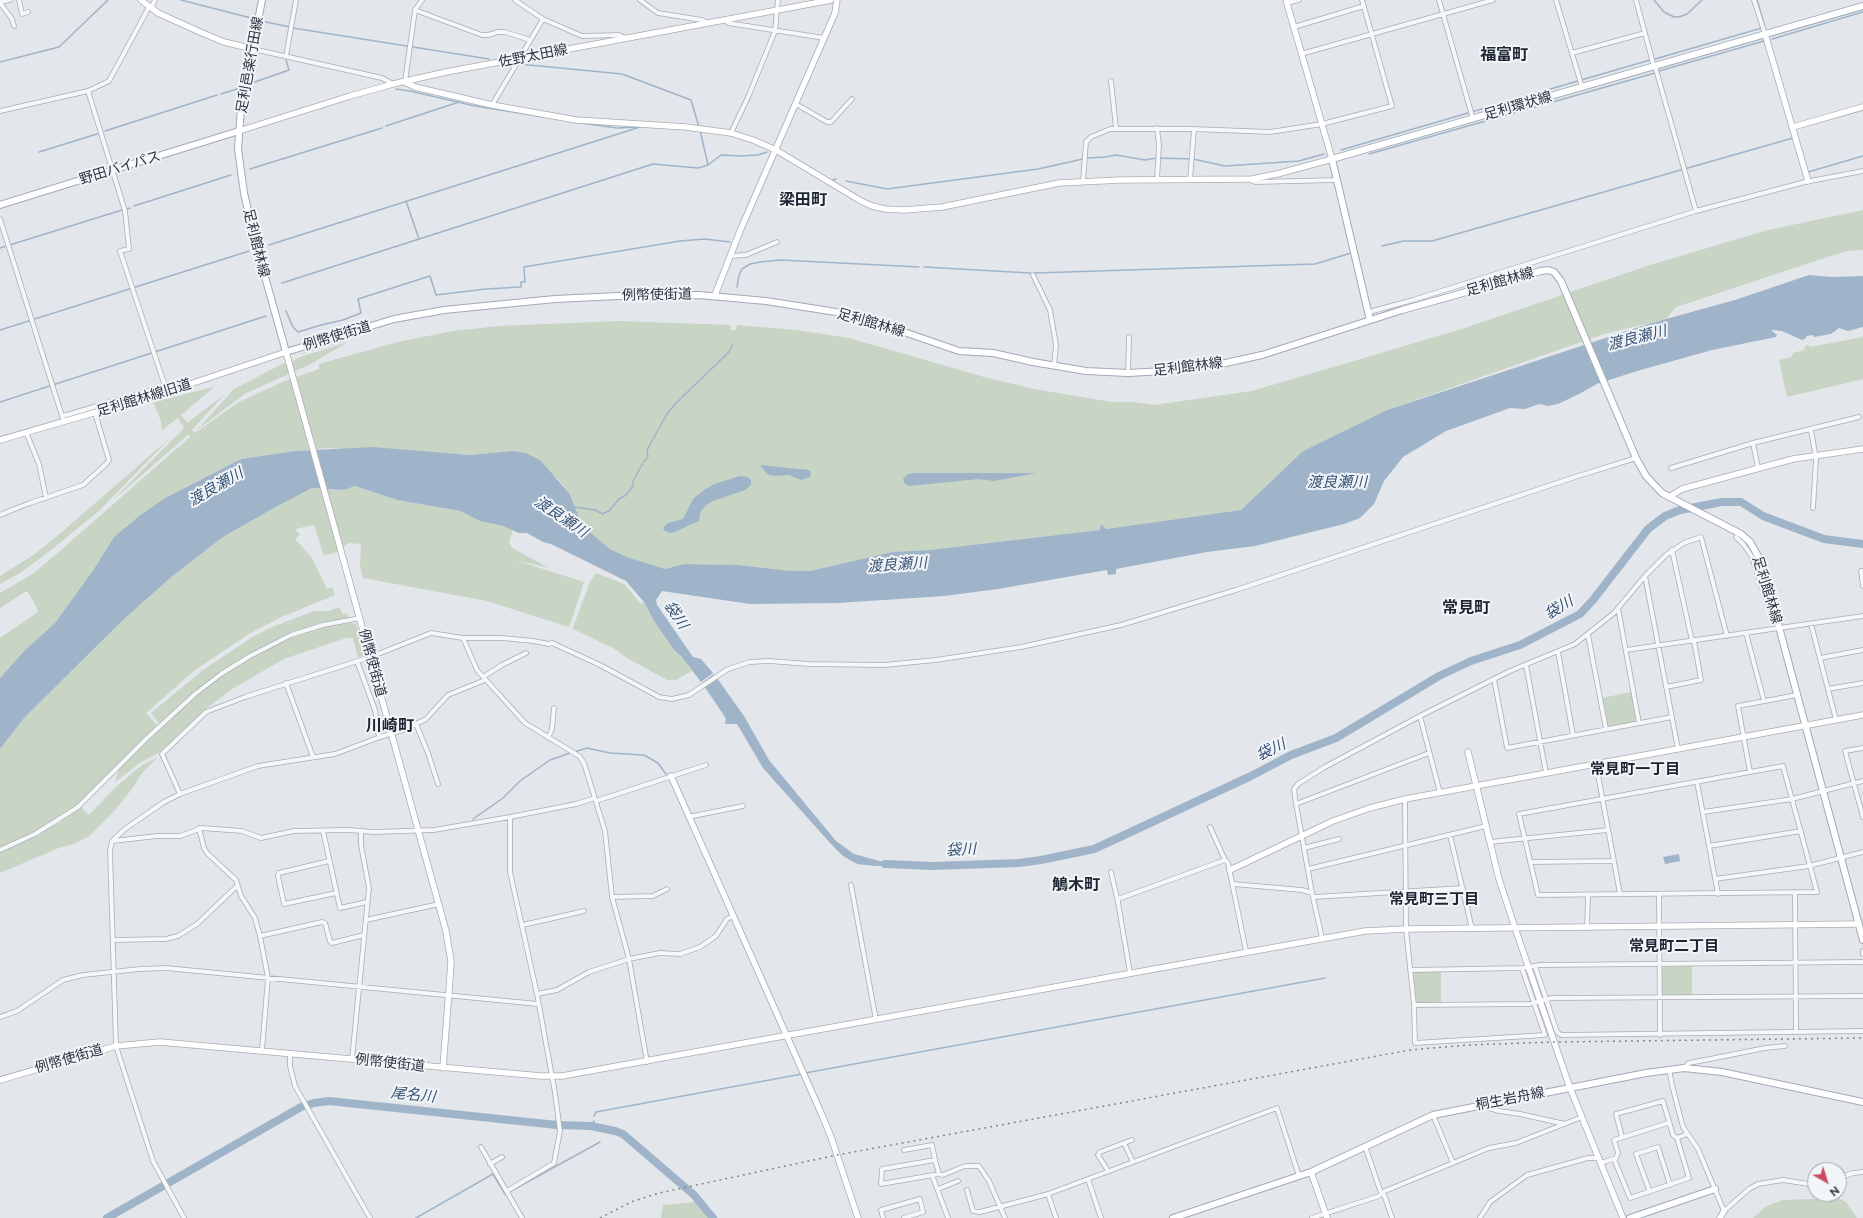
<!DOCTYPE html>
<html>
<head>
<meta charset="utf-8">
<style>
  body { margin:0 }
  #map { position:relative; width:1863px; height:1218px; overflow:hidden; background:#e3e6ea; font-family:Raleway,sans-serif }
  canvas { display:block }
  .north { position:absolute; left:1807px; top:1162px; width:40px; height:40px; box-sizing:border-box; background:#f2f5f8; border:1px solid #a2a7af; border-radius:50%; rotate:141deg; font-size:11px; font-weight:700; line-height:16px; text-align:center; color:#2b3342 }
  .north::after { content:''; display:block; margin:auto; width:14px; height:18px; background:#ca4d60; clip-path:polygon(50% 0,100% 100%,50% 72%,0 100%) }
</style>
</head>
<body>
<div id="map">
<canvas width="1863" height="1218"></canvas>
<div class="north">N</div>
</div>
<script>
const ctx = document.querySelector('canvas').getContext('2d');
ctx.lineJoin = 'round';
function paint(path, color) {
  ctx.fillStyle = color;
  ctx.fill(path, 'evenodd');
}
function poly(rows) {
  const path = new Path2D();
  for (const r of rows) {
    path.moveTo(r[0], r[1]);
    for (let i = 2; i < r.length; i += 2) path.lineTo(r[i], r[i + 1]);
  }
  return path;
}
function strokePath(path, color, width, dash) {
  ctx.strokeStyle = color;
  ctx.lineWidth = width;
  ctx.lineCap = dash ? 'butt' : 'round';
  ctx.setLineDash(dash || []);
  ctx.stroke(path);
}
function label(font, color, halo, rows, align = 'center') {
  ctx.font = font + ' Raleway,"Noto Sans JP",sans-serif';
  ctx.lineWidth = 4;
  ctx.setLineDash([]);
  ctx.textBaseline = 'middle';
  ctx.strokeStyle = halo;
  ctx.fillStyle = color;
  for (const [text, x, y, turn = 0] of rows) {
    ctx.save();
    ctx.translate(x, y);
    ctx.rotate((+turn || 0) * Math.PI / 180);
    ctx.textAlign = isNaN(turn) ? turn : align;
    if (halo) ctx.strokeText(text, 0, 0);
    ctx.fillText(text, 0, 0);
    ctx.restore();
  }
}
paint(poly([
  [1863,210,1863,250,1846,251,1676,307,1666,319,1604,334,1387,410,1303,451,1241,510,1106,529,1101,525,1101,530,929,550,892,552,810,571,790,571,739,565,684,564,665,569,627,557,610,549,592,535,579,524,577,512,569,493,558,479,512,451,469,455,329,448,295,451,241,459,165,498,139,516,114,537,94,569,55,623,24,651,0,678,0,638,38,612,37,608,28,592,25,592,0,608,0,593,34,573,61,550,190,437,189,434,111,502,184,428,178,418,162,430,161,421,153,402,214,387,181,415,187,423,224,395,192,430,195,433,239,402,285,381,319,369,319,364,398,342,453,331,499,326,618,321,731,325,731,330,736,330,737,325,796,330,849,338,984,377,1034,389,1112,402,1133,402,1154,405,1252,391,1462,329,1650,265,1768,230],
  [362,332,348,340,298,355,333,341],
  [1863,337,1863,379,1787,397,1779,360,1792,357,1793,353,1804,350,1805,346,1808,345,1810,347],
  [348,342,309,365,246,393,197,430,234,389,284,363,286,365,300,357],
  [170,438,100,510,51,550,20,573,0,584,0,576,35,554,61,533],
  [355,486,397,500,460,511,480,521,503,526,513,530,509,542,512,548,549,568,512,559,584,582,570,625,568,627,556,623,487,601,363,578,360,566,361,544,349,543,336,552,324,556,314,525,295,529,300,535,295,539,312,558,327,589,332,587,335,595,279,618,249,634,195,670,146,713,157,725,81,802,36,831,0,848,0,749,25,717,122,621,170,578,223,537,272,509,312,488,344,490],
  [596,573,624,584,641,604,644,602,654,621,674,650,681,656,692,671,676,680,667,680,627,658,615,649,573,629,573,627,590,582],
  [339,607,343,614,347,613,348,619,318,624,282,637,254,651,209,681,159,723,151,713,203,670,251,638,270,628,314,611,329,611],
  [351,623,356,624,365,655,358,657,353,638,346,638,284,659,232,689,207,708,160,752,141,762,115,782,119,769,152,735,208,686,236,666,277,644,303,633,323,626],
  [1631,692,1636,719,1634,723,1611,727,1607,725,1602,698],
  [157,758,142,773,132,789,114,811,89,836,74,844,61,847,0,873,0,853,59,823,81,807,89,815,118,785,142,765],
  [1692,966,1692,995,1664,996,1662,993,1662,969,1664,967],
  [1441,971,1441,1003,1416,1003,1414,1000,1412,974,1414,972],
  [1838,1198,1846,1202,1857,1218,1753,1218,1765,1207,1783,1200],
  [696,1202,709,1218,661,1218,663,1205]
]), '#c8d4c4');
paint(poly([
  [1809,275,1832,277,1863,276,1863,327,1848,331,1839,328,1831,334,1814,337,1813,335,1807,336,1805,339,1802,340,1782,331,1771,330,1777,335,1776,337,1712,350,1637,371,1597,384,1579,394,1558,404,1548,406,1539,404,1525,409,1510,408,1446,431,1403,457,1384,481,1374,504,1360,518,1344,524,1255,546,1207,552,1116,569,1116,574,1108,575,1107,570,998,589,944,596,838,603,750,604,662,591,656,600,657,605,693,657,701,659,713,673,701,682,681,656,674,650,654,621,644,602,626,581,551,544,543,542,527,533,519,533,503,526,480,521,460,511,397,500,355,486,344,490,312,488,272,509,223,537,170,578,122,621,25,717,0,749,0,678,24,651,55,623,94,569,114,537,139,516,165,498,241,459,295,451,373,447,469,455,512,451,526,453,540,460,569,493,577,512,580,524,610,549,627,557,665,569,684,564,739,565,790,571,810,571,892,552,929,550,1100,530,1101,524,1106,529,1241,510,1303,451,1387,410,1648,324,1735,300],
  [760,465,809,470,811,472,810,477,801,480,789,475,774,476,767,474],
  [914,473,1037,473,994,481,978,479,910,486,905,484,903,479,908,474],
  [740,476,748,477,751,480,751,485,745,490,713,501,706,505,700,513,699,521,672,533,666,532,664,530,663,528,668,523,683,519,693,499,705,489,717,483],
  [714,674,744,716,769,760,836,841,854,854,894,865,875,866,857,864,843,856,831,844,763,768,737,724,725,724,726,719,723,714,702,683],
  [1679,854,1680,861,1665,864,1663,857]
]), '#9fb4c9');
strokePath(poly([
  [181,0,251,18],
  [1654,0,1664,12,1674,17,1679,17,1687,14,1702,0],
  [261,21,290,27],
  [293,28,489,59],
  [1772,39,1863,12],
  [1655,59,1765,27,1757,0],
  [0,62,59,47,108,0],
  [519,64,622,74,691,100,699,127],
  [1659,71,1764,41],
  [252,83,289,70,286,60],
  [396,89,410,91,475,106,544,117],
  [221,94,237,89,239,86],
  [581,123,617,128,637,127],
  [386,126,459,102],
  [700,130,708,165],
  [105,131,217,95],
  [1341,150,1650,60],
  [39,152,97,134],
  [1369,154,1655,73],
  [1087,158,1105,157,1116,155,1145,160,1157,158,1193,159,1225,166,1299,161,1324,154],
  [250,169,382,128],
  [1808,172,1863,156],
  [833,180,836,179],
  [846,181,887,189,1038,169,1083,159],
  [406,201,419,239],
  [134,206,231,175],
  [127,209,130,208],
  [269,245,640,127],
  [1382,246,1404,241,1432,241,1793,138],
  [0,248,122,210],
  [924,267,1030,273],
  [1035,273,1315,264,1351,253],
  [282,283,653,164,698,168,708,165,721,155,741,156,758,155,767,152],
  [737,287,739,275,742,269,750,264,760,262,781,260,919,267],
  [286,311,293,327,298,332,321,325,343,320,361,313,358,299,430,276,436,295,486,289,521,287,521,282,525,282,524,267,680,241,705,239,730,242],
  [0,330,249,251],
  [0,402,266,316],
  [574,507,595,510,603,514,610,510,619,499,626,495,633,486,633,481,644,461,648,457,647,450,667,414,675,404,729,352,732,345],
  [574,752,587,748,610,753,644,755,658,763,666,774],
  [473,819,503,798,520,781,550,760,570,753],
  [805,1073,1325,978],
  [594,1116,596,1112,802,1074],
  [591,1126,594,1121],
  [511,1191,600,1142],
  [416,1218,493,1174,505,1194]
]), '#9fb4c9', 1.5);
strokePath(poly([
  [885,864,932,866,1019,863,1041,860,1094,849,1120,837,1251,776,1291,755,1336,738,1439,676,1471,661,1520,645,1580,614,1593,600,1648,529,1665,516,1680,510,1722,502,1741,502,1763,516,1824,539,1863,544],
  [107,1218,301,1107,314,1103,329,1101,557,1125,591,1126,615,1131,623,1134,680,1183,694,1195,713,1218]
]), '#9fb4c9', 8);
strokePath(poly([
  [364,659,378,654]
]), '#bec2c8', 4, [4, 2]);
const street = poly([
  [19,0,22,14,28,12],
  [515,0,543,19,582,36,619,35,626,38],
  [640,0,658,13,702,20,707,23],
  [1439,0,1473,119],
  [1556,0,1582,87],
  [1636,0,1654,67],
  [1754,0,1765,34],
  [0,2,10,0],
  [0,3,12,19,14,26],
  [1287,3,1299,0],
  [151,8,155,0],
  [415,10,482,35,488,35,498,32,505,32,530,40],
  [726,20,728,23,824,38],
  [1294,27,1364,6],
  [253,49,382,78,393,84],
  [1572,53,1645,33],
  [1301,54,1493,0],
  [286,56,296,0],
  [1655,66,1696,211],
  [1111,81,1116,128],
  [405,82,415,10,422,0],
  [796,104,827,122,831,122,852,99],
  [492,105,543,19],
  [0,111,88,91,109,81,149,7],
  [731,133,749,95,775,31,778,0],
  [1252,179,1252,181,1256,182,1337,180],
  [1157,180,1159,145,1157,128],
  [1190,180,1194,129],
  [1083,182,1086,142,1091,137,1110,129,1194,129,1270,132,1322,124,1392,106,1362,0],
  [0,219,63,419],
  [730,256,746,255,777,242],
  [1033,275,1050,310,1056,345,1054,366],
  [1369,312,1413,300,1696,211,1805,182,1863,171],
  [1128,373,1129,337],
  [63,416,165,386,120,251,129,249,125,211,88,91],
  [1811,430,1816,459,1813,508],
  [26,432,39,464,46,498],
  [1753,443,1758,468],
  [1671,468,1753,443,1859,417],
  [0,515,30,503,83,485,107,463,109,460,95,413],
  [1736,537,1744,545,1752,557,1767,603,1773,604],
  [1672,550,1692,641],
  [1863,571,1861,571,1863,586],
  [1645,576,1678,749],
  [1618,608,1639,723],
  [1811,624,1836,720],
  [1746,633,1764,701],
  [1588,635,1606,729],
  [463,638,477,670,525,723,579,756,584,763,605,831,612,897,629,959,647,1062],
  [1626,650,1863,616],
  [1558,652,1573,735],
  [378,654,431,633,463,638,502,638,533,641,549,644,552,643,600,665,652,693,659,697,672,699,689,695,728,669,750,662,769,661,809,664,884,665,936,660,1021,647,1121,625,1236,590,1575,477,1636,458],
  [1820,658,1863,650],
  [357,661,375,710,377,722,377,731,380,737,406,729,426,719,448,695,485,680],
  [1526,665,1546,773],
  [483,677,502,665,526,653],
  [1494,679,1507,748,1672,717],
  [286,683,313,757],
  [1666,687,1701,680,1694,641],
  [1828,689,1863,683],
  [1420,716,1440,793],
  [416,724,428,753,438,784],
  [548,738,552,729,554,708],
  [1863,748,1845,751,1863,817],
  [1596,764,1620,894],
  [1783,766,1817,892,1538,895,1519,814,1783,766],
  [1750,772,1738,706,1797,695],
  [1697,782,1718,894],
  [180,794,162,754,206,712,245,697,364,659],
  [1405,799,1406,929,1414,1005,1415,1043,1545,1035,1522,968],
  [596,801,706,765],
  [1296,804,1429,753],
  [1703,812,1792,799,1863,781],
  [688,817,743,806],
  [1210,827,1225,860,1228,863,1246,951],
  [199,828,204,848,207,853,236,880,241,896,255,918,260,936,268,978,262,1050],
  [323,831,340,908,367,902],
  [1450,835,1472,929],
  [113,841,157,836,180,836,202,828,242,831,261,838,294,831,348,830,374,832,434,830,510,817,576,804,595,798],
  [1490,842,1608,830],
  [1709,846,1801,831],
  [1304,848,1339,839],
  [0,850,35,834,78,807,147,738,195,694,221,674,250,656,291,635,323,625,360,618],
  [329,861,279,873,278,876,284,904,336,893],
  [1530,862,1614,861],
  [1308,869,1486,826],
  [1111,872,1118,902,1130,973],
  [1715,879,1809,866,1863,852],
  [1233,884,1302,890,1312,893],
  [851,885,876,1020],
  [1795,892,1796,1032],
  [1659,894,1660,1035],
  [612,897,653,896,667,889],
  [1314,897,1463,888],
  [1118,899,1225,860],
  [366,920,439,904],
  [523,925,584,911],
  [1587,928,1588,895],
  [260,936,322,922,325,923,330,941,332,943,364,935],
  [1322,938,1312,893,1296,804,1294,789,1298,784,1325,767,1420,716,1510,671,1575,644,1614,613,1645,576,1666,555,1684,543,1701,537,1727,636],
  [113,940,166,939,178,936,197,924,237,886],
  [1863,951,1863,954],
  [1535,966,1557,1032,1561,1035,1863,1031],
  [1410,970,1522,968,1540,965,1863,962],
  [537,994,557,990,589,972,629,959,660,953,680,954,700,947,716,936,727,919,733,916],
  [1414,1005,1529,1004,1552,998,1863,996],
  [0,1017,17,1011,63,980,83,975,140,969,166,968,538,1004],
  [290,1053,290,1066,295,1086,370,1218],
  [352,1059,369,888,361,845,361,831],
  [1684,1068,1689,1063,1710,1059,1765,1048,1785,1046],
  [1669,1069,1672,1085,1683,1127,1698,1149,1724,1211,1749,1189,1758,1184,1783,1180,1815,1185],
  [1482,1106,1499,1111,1520,1114,1565,1124],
  [1433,1115,1453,1163],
  [1622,1137,1616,1114,1663,1101,1673,1135,1677,1138,1687,1134],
  [1124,1143,1133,1162],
  [1365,1146,1380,1190,1385,1197,1392,1218],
  [481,1147,522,1218],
  [904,1150,932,1145,935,1160],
  [1614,1159,1630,1198,1689,1178,1677,1138],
  [1601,1163,1616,1158,1618,1153,1614,1140,1668,1123],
  [490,1164,502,1157],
  [1108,1171,1098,1155,1100,1152,1132,1140],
  [939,1174,935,1160,882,1169,881,1184,939,1174,943,1175,965,1166,979,1166,989,1181,1005,1218],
  [932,1175,948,1218],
  [1839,1178,1853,1173,1863,1172],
  [1088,1179,1101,1218],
  [938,1189,958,1181],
  [967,1190,973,1211,980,1212,1048,1194,1277,1108,1299,1176],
  [507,1191,554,1163,560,1131,555,1093,537,994,510,872,510,817],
  [1650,1192,1636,1154,1658,1147,1670,1185],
  [1048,1194,1056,1218],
  [184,1218,153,1161,116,1046,110,851,112,841,125,829,164,802,180,794,258,766,335,754,380,737],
  [883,1218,881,1210,920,1199,923,1212,904,1218],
  [1312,1218,1379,1196,1385,1191,1489,1148,1516,1143,1582,1117],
  [1480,1218,1490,1202,1527,1175,1588,1158,1599,1158]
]);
const secondary = poly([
  [141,0,158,13,200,32,224,42,253,49],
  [1765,34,1808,181],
  [405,82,415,87,492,105,576,120,686,127,731,133,753,140,776,150,861,201,872,206,885,209,904,210,942,207,1059,183,1120,180,1252,179,1277,174,1332,159,1286,0],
  [1793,127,1863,107],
  [239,131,350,96,393,84,446,72,831,0],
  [715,295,740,231,835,13,837,0],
  [0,440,172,390,286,352,446,931,451,961,450,977,443,1068],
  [1669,497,1682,489,1793,459,1863,449],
  [1468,752,1499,879,1515,928,1570,1088,1623,1218],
  [671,776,822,1115,831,1137,858,1218],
  [1230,870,1333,821,1370,808,1405,799,1863,715],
  [0,1080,116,1046,160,1042,541,1076,562,1076,1365,931,1406,929,1859,924],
  [1311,1172,1327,1218],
  [1720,1218,1724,1211]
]);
const primary = poly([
  [262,0,241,108,238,149,244,193,255,241,286,352,394,319,444,310,555,299,618,296,699,295,766,301,836,312,904,332,959,351,993,353,1033,362,1086,371,1128,373,1164,371,1221,364,1262,355,1402,310,1541,271,1548,270,1554,272,1561,281,1636,458,1646,476,1662,493,1741,534,1750,542,1759,558,1772,601,1863,940],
  [0,205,239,131],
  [1370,320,1332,159,1863,6],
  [1173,1218,1311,1172,1433,1115,1646,1073,1684,1068,1722,1072,1863,1102],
  [1630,1218,1715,1189]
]);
strokePath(street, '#a8adb4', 5.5);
strokePath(secondary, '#a8adb4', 7);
strokePath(primary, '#a2aab6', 8);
strokePath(street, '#f5f7f9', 4);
strokePath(secondary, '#fff', 5.5);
strokePath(primary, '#fff', 6);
strokePath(poly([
  [600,1218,631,1202,659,1193,837,1155,1410,1050,1468,1045,1555,1042,1863,1038]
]), '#7d8593', 1.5, [2, 4]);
label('14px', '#2b3342', '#f2f5f8', [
  ["佐野太田線",533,56,-11],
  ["足利邑楽行田線",250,65,-80],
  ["足利環状線",1518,106,-16],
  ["野田バイパス",120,168,-17],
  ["足利館林線",256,243,76],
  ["足利館林線",1500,282,-16],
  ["例幣使街道",657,295,-1],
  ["足利館林線",871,323,16],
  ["例幣使街道",337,336,-17],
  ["足利館林線",1188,367,-7],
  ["足利館林線旧道",144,398,-17],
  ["足利館林線",1767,590,73],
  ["例幣使街道",372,663,75],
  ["例幣使街道",69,1059,-16],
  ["例幣使街道",390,1063,6],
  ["桐生岩舟線",1510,1099,-11]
]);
label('italic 15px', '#365275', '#f2f5f8', [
  ["渡良瀬川",1637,338,-14],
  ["渡良瀬川",1337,482],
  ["渡良瀬川",216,487,-30],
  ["渡良瀬川",561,517,34],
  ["渡良瀬川",897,565,-4],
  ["袋川",1559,608,-31],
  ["袋川",676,615,57],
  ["袋川",1271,750,-25],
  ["袋川",961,850,-3],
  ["尾名川",413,1095,6]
]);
label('bold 15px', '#1d2533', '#f2f5f8', [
  ["常見町一丁目",1635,769],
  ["常見町三丁目",1434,899],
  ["常見町二丁目",1674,946]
]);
label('bold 16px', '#1d2533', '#f2f5f8', [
  ["福富町",1504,55],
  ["梁田町",803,200],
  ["常見町",1466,608],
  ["川崎町",390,726],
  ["鵤木町",1076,885]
]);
</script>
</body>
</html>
